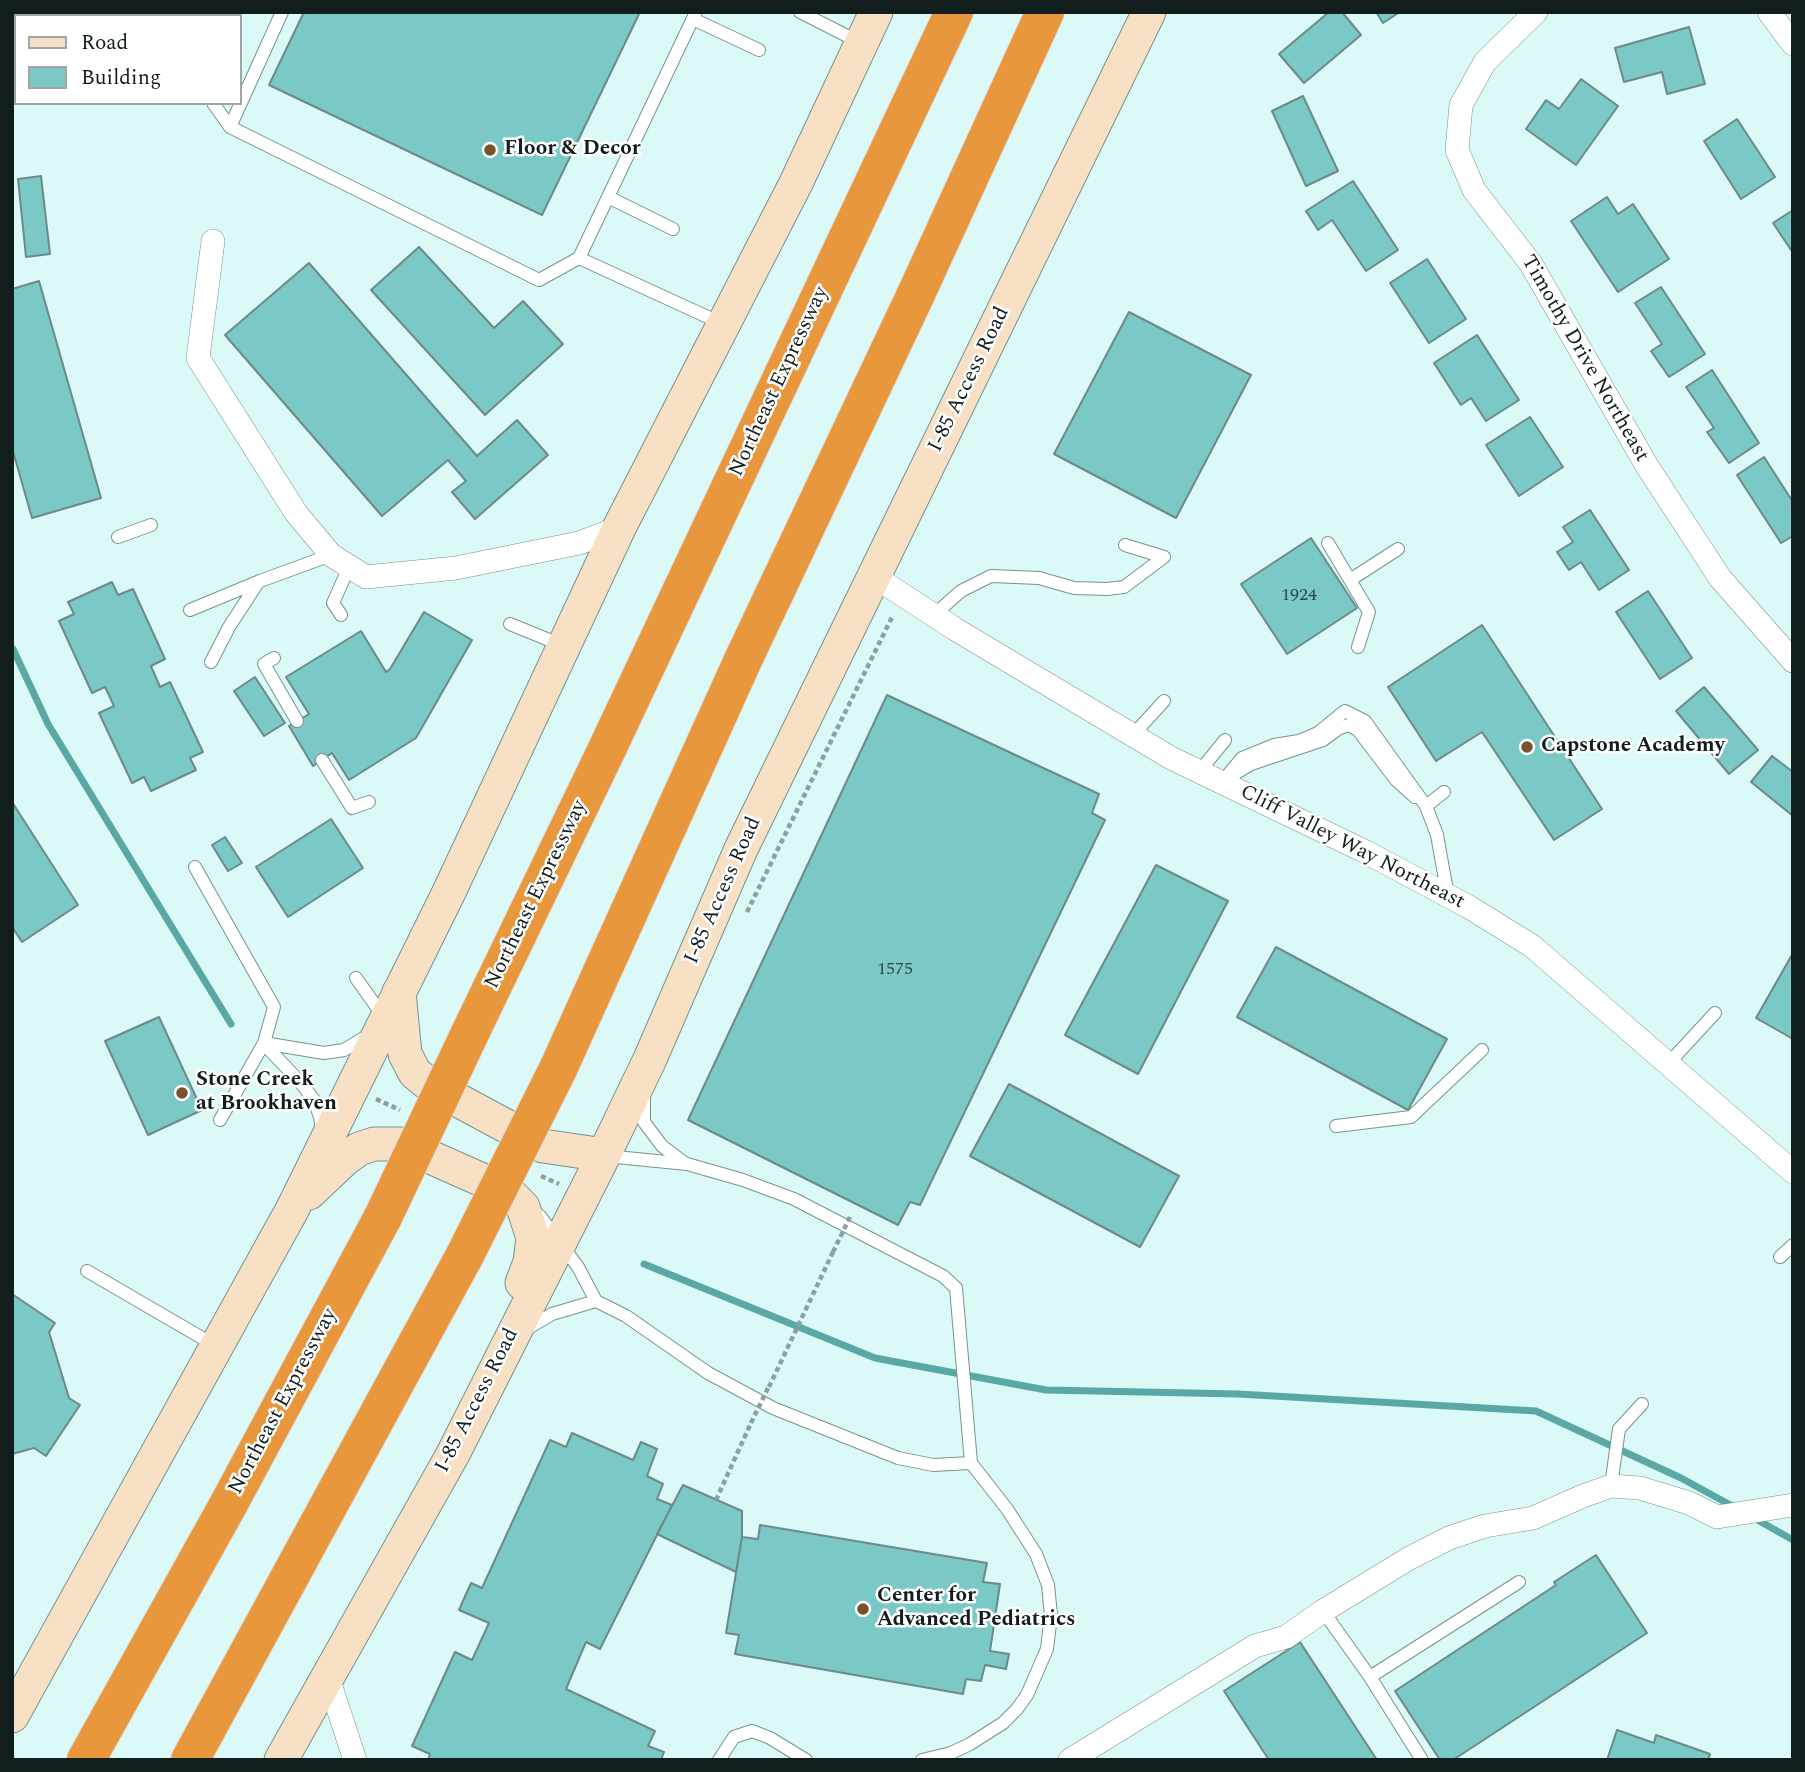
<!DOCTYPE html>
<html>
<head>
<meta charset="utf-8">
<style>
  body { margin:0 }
  #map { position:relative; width:1805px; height:1772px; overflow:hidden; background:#daf9f7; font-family:Spectral,serif }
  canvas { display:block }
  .frame { position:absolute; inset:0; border:14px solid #121d1d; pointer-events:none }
  .legend { position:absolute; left:14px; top:14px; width:228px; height:91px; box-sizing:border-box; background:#fff; border:2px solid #a0a5a5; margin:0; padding:9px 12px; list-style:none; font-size:21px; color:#121d1d }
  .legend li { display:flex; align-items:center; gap:14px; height:35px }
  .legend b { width:35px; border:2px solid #a0a5a5 }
</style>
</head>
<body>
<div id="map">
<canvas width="1805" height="1772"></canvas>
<div class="frame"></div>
<ul class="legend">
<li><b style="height:9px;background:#f8e0c5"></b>Road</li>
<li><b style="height:19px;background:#7ac9c6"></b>Building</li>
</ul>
</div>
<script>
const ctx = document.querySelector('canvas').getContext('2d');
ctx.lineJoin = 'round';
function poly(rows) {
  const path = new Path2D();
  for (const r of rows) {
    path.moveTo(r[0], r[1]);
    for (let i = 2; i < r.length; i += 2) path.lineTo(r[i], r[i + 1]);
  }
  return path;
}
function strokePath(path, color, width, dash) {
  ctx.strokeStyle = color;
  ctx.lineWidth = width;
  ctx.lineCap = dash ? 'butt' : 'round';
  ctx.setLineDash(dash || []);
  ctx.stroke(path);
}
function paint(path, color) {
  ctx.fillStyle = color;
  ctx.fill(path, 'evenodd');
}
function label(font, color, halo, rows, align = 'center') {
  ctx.font = font + ' Spectral,serif';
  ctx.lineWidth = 5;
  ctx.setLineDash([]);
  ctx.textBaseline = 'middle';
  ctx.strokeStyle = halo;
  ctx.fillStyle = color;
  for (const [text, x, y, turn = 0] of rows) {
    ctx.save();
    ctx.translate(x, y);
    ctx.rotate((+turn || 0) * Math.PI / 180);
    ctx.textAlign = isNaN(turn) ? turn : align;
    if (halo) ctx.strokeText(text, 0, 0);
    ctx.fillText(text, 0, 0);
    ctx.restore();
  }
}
strokePath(poly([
  [13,649,48,724,231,1024],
  [644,1264,875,1358,1046,1390,1238,1394,1536,1411,1681,1478,1734,1507],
  [1754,1518,1793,1540]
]), '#59a8a6', 7);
const building = poly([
  [304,12,640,12,542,215,269,85,304,12],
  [1329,12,1342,12,1361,35,1304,83,1279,54,1329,12],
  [1376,12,1400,12,1383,23,1376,12],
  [1689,27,1705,84,1667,94,1662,72,1624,82,1615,48,1689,27],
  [1581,79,1618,106,1576,165,1526,129,1546,100,1559,109,1581,79],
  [1303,96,1338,171,1306,186,1272,111,1303,96],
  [1737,119,1775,177,1741,199,1704,141,1737,119],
  [41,176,50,254,26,257,18,179,41,176],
  [1353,181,1398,250,1366,271,1332,220,1318,230,1306,211,1353,181],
  [1607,197,1618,214,1633,204,1669,259,1618,292,1571,221,1607,197],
  [1793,210,1793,253,1773,223,1793,210],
  [419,247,494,328,523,301,563,344,485,415,371,290,419,247],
  [1427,259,1466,319,1429,343,1390,283,1427,259],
  [309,263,477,456,517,420,548,455,475,519,452,492,466,481,448,460,382,516,225,335,309,263],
  [39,281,101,498,32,518,12,448,12,289,39,281],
  [1661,287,1705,354,1669,377,1651,351,1662,344,1635,303,1661,287],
  [1129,312,1251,375,1176,518,1054,454,1129,312],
  [1477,335,1519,400,1486,421,1471,398,1461,405,1434,363,1477,335],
  [1712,370,1759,443,1729,463,1707,432,1714,428,1686,387,1712,370],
  [1530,417,1563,467,1519,496,1486,445,1530,417],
  [1764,457,1793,502,1793,536,1781,543,1737,475,1764,457],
  [1590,510,1629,570,1599,590,1581,562,1569,570,1557,552,1573,542,1563,527,1590,510],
  [1311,538,1357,608,1287,654,1241,584,1311,538],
  [112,582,118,595,133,589,165,659,151,666,160,687,170,682,203,752,190,758,196,770,151,791,144,777,132,783,99,713,114,706,105,687,92,693,59,621,74,614,68,602,112,582],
  [1648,591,1692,658,1660,679,1616,612,1648,591],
  [424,612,472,640,416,738,349,780,332,753,313,766,289,726,309,714,286,677,361,631,386,672,390,669,424,612],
  [1482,625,1602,809,1554,840,1482,732,1436,761,1388,687,1482,625],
  [255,677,285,723,264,736,234,691,255,677],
  [1704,687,1758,750,1729,774,1676,711,1704,687],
  [887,695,1099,794,1092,813,1105,820,920,1205,910,1202,898,1225,688,1120,887,695],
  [1772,756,1793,772,1793,816,1751,782,1772,756],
  [12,802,78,905,22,942,12,927,12,802],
  [331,819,363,868,288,917,256,867,331,819],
  [225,837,242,863,228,871,212,845,225,837],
  [1156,865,1228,901,1138,1074,1065,1035,1156,865],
  [1276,947,1447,1039,1408,1110,1237,1017,1276,947],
  [1793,953,1793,1039,1756,1018,1793,953],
  [159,1017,202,1110,148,1135,105,1041,159,1017],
  [1009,1084,1179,1176,1140,1247,970,1156,1009,1084],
  [12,1294,55,1323,49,1332,69,1398,80,1405,46,1456,34,1448,12,1454,12,1294],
  [572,1433,633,1460,641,1442,657,1449,647,1476,663,1484,657,1499,672,1505,600,1649,586,1642,566,1689,655,1731,648,1746,664,1752,661,1760,428,1760,430,1754,412,1746,455,1652,472,1660,489,1623,459,1610,471,1583,482,1588,550,1440,566,1447,572,1433],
  [683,1485,742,1511,742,1537,736,1572,657,1534,683,1485],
  [760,1525,987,1563,983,1582,1000,1584,990,1651,1009,1654,1006,1669,985,1665,981,1681,966,1679,963,1694,735,1654,739,1635,726,1633,742,1537,758,1539,760,1525],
  [1596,1555,1647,1633,1453,1760,1440,1760,1395,1691,1556,1585,1554,1582,1596,1555],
  [1300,1642,1377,1760,1269,1760,1224,1691,1300,1642],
  [1617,1730,1654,1743,1656,1735,1710,1754,1708,1760,1607,1760,1617,1730]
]);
paint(building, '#7ac9c6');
strokePath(building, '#6d8988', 2);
const lane = poly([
  [174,12,175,16],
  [696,12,579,258,723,324],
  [800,12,861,43],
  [693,19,759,50],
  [213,103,230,127,539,280,579,258],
  [230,127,282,12],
  [608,197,673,229],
  [118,537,151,525],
  [1328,543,1369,612,1358,647],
  [1125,545,1164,557],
  [1350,580,1398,549],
  [190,610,260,581,331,555],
  [341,615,333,603,349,567],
  [934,615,961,591,991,576,1039,578,1074,588,1107,589,1124,587,1164,557],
  [510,624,564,646],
  [274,658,264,664,297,721],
  [211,662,229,627,259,581],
  [1132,736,1164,701],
  [322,760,352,808,369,802],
  [1199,772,1225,740],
  [1233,775,1251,764,1323,740,1338,729,1348,725,1358,730,1396,780,1415,797],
  [1222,782,1242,758,1274,745,1299,741,1318,733,1345,711,1365,721,1426,806,1437,835,1448,896],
  [1426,806,1444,792],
  [195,867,274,1007,264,1043,220,1120],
  [356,978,383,1016],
  [264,1043,324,1053,344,1050,367,1036],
  [264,1044,301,1083,314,1100,320,1117,322,1131],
  [1668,1064,1715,1013],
  [644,1095,644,1122,662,1146,686,1164],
  [1336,1126,1411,1117,1482,1050],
  [606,1156,687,1164,743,1180,794,1199,943,1276,956,1288,971,1463],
  [535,1214,540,1216,578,1267,596,1301,626,1316,708,1373,773,1408,898,1458,933,1465,971,1463,1007,1509,1036,1554,1048,1585,1051,1615,1047,1649,1027,1695,1017,1709,1003,1723,970,1744,951,1753,922,1760],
  [1780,1257,1793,1245],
  [87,1271,216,1346],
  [523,1331,552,1314,596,1301],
  [1611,1486,1619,1429,1642,1404],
  [1323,1611,1370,1677,1422,1760],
  [1370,1677,1519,1582],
  [719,1760,734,1737,752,1731,770,1738,806,1760]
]);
const street = poly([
  [1536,12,1485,62,1461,105,1457,150,1474,190,1531,264,1647,466,1720,578,1793,661],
  [1769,12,1793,44],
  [213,241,198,358,296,513,331,555,366,577,456,568,579,543,619,528],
  [875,577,955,629,1171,758,1364,851,1469,907,1532,946,1793,1172],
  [328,1678,355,1760],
  [1070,1760,1255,1646,1286,1637,1323,1611,1408,1559,1449,1538,1485,1526,1533,1518,1583,1496,1611,1486,1640,1488,1689,1503,1717,1517,1793,1505]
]);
const secondary = poly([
  [399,992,405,1054,415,1073,430,1085,543,1146,604,1155],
  [309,1193,345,1159,359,1149,374,1144,401,1144,507,1191,523,1207,533,1238,530,1262,522,1283],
  [12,1716,292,1210,449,892,619,528,796,183,876,12],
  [281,1760,453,1454,604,1155,650,1059,741,849,1149,12]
]);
const highway = poly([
  [471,1031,607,749,954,12],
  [558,1069,743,660,916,294,1045,12],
  [86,1760,227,1507,383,1217],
  [190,1760,465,1255]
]);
strokePath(lane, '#779391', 14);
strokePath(street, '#779391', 24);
strokePath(secondary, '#779391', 35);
strokePath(highway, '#dedfdf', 40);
strokePath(poly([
  [747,912,893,615],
  [376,1099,400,1110],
  [541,1176,559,1184],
  [769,1387,833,1252],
  [716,1500,751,1423]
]), '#8aa1a0', 4.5, [5, 3.5]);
strokePath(lane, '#fff', 12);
strokePath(street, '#fff', 23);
strokePath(secondary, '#f8e0c5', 33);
strokePath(highway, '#e9973d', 38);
const highwayBridge = poly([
  [383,1217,471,1031],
  [465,1255,558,1069]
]);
strokePath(highwayBridge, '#dedfdf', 40, []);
strokePath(poly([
  [833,1252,850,1217],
  [751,1423,768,1388]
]), '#8aa1a0', 4.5, [5, 3.5]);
strokePath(highwayBridge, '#e9973d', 38);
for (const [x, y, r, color] of [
  [490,150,7,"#77522d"],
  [1527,747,7,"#77522d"],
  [182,1093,7,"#77522d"],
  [863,1609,7,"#77522d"]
]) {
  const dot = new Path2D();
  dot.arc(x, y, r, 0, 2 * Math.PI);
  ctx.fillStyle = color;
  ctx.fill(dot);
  strokePath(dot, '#fff', 2.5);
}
label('18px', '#2c4847', null, [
  ["1924",1299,596],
  ["1575",895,970]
]);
label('bold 21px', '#121d1d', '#fff', [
  ["Floor & Decor",504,150],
  ["Capstone Academy",1541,747],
  ["Stone Creek",196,1081],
  ["at Brookhaven",196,1105],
  ["Center for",877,1597],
  ["Advanced Pediatrics",877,1621]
], 'left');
label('21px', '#121d1d', '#fff', [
  ["Timothy Drive Northeast",1584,359,60],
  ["I-85 Access Road",970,380,-64],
  ["Northeast Expressway",780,382,-65],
  ["Cliff Valley Way Northeast",1352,848,27],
  ["I-85 Access Road",724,891,-66],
  ["Northeast Expressway",537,895,-64],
  ["I-85 Access Road",478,1401,-63],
  ["Northeast Expressway",284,1402,-62]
]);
</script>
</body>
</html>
